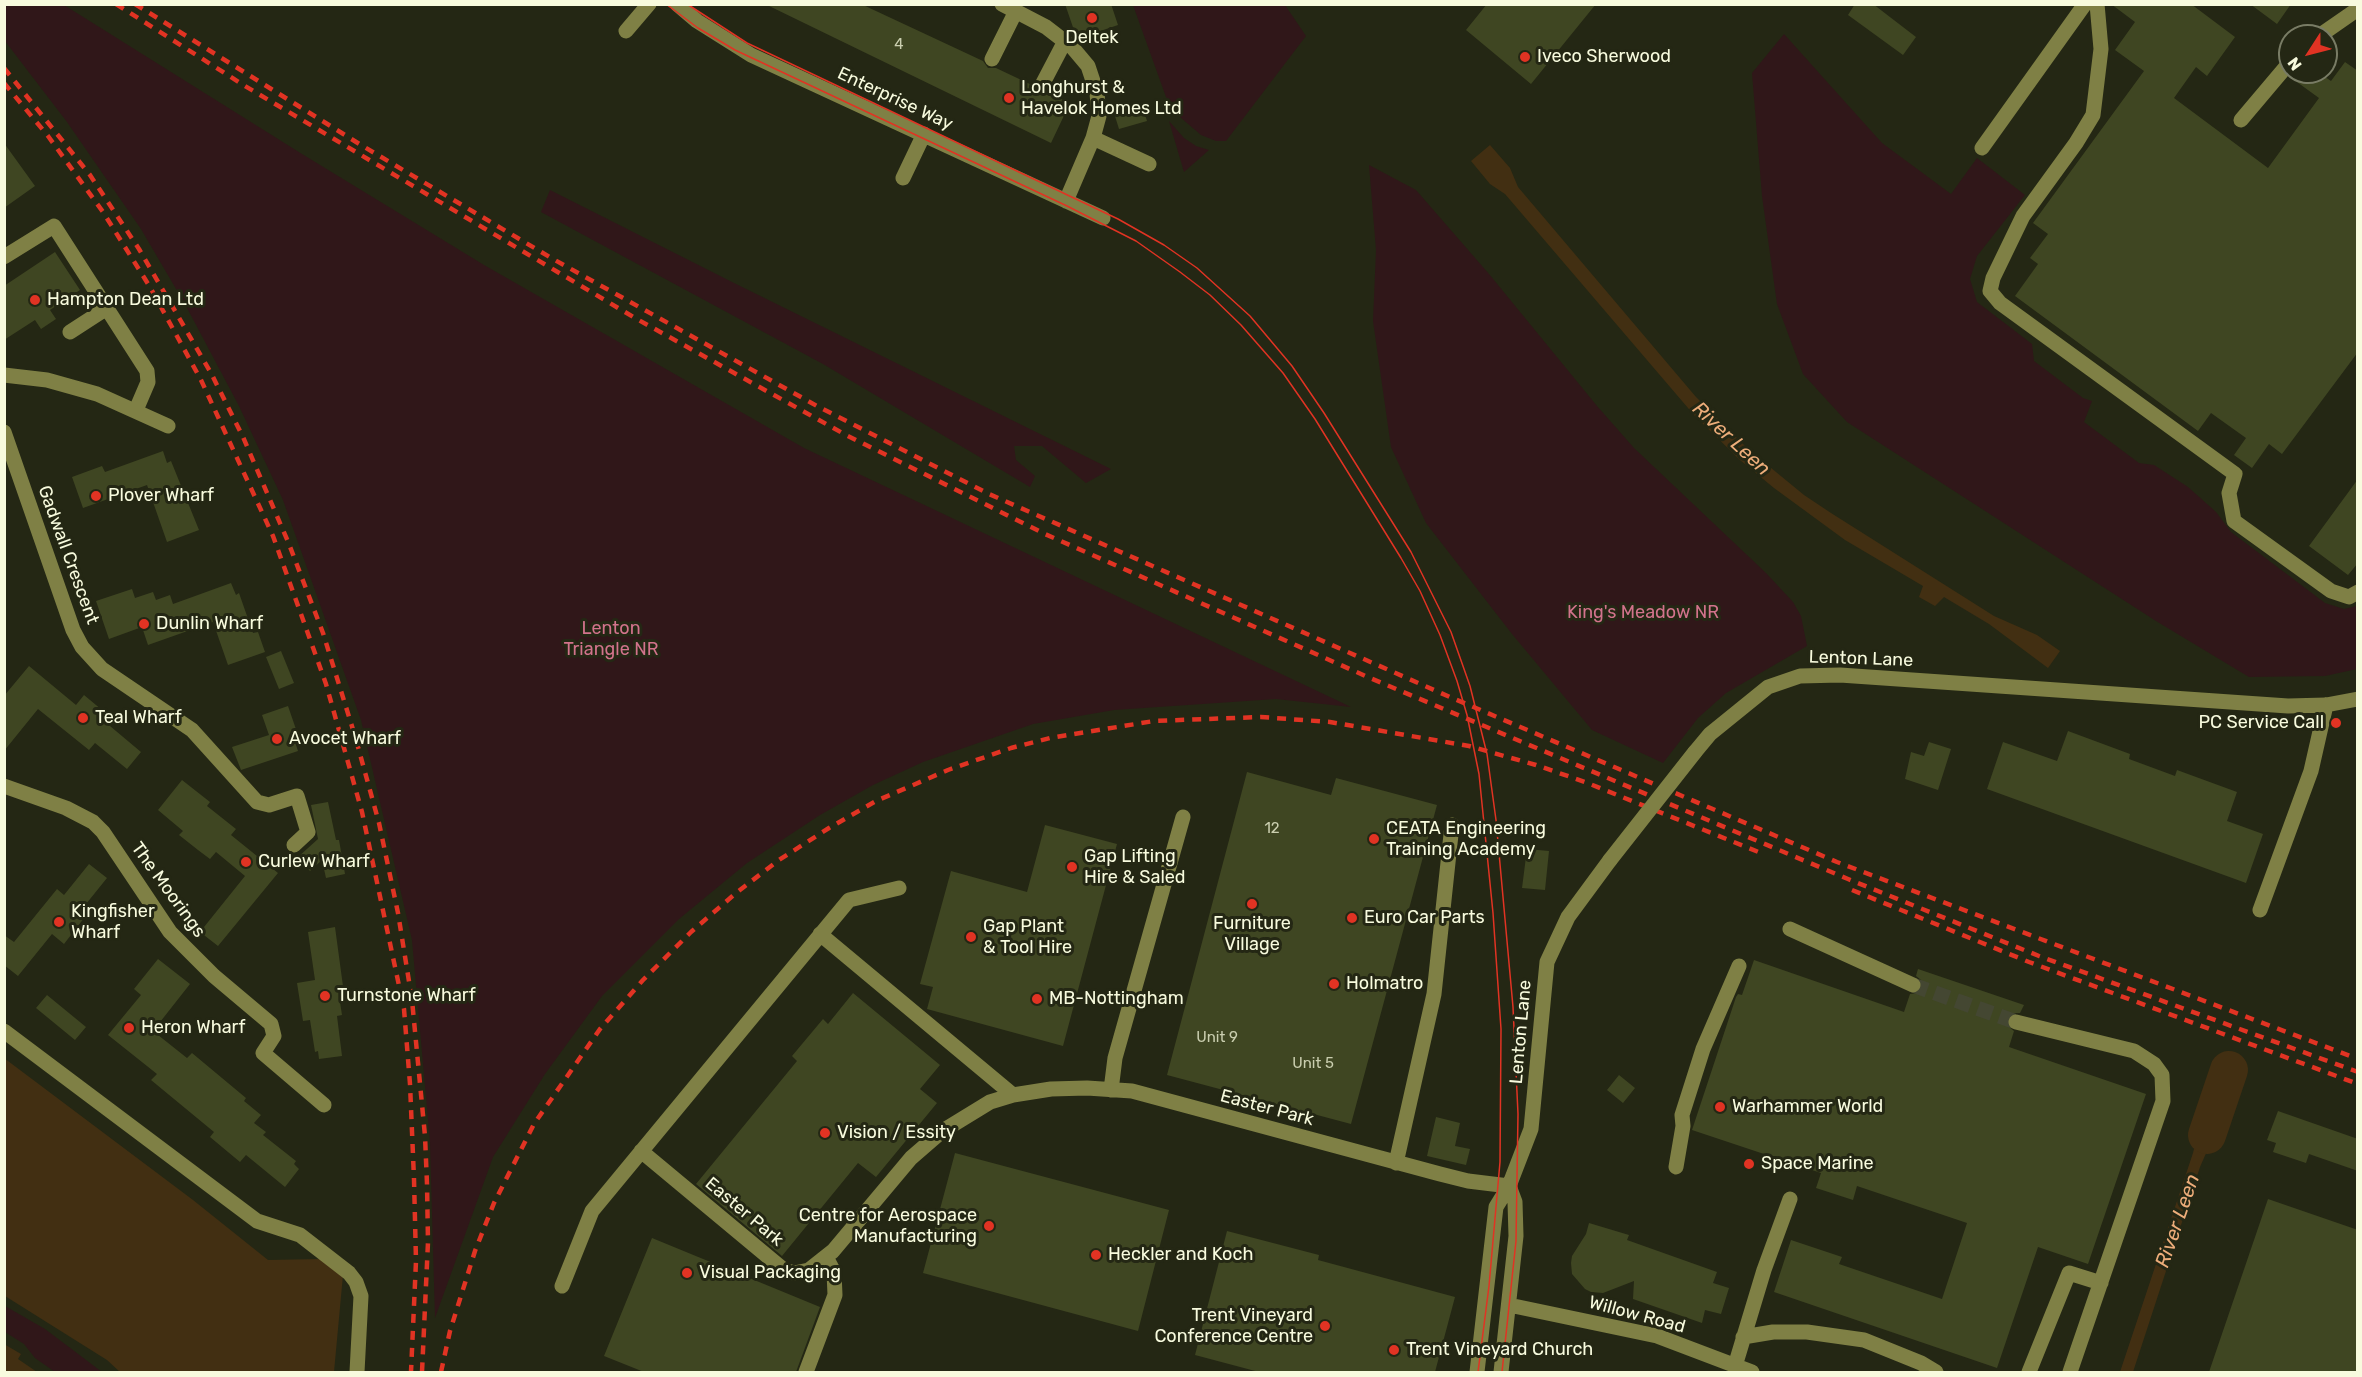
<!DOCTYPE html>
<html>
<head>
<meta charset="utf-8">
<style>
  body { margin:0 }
  #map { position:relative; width:2362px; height:1377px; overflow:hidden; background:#242714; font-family:Rubik,sans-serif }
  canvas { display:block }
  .frame { position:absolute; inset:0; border:6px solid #f8fbde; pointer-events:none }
  .north { position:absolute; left:2278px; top:24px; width:60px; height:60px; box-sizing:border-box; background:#242714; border:2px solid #797c65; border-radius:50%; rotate:234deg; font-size:16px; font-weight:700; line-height:24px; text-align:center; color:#f8fbde }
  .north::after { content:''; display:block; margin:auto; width:21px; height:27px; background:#e13323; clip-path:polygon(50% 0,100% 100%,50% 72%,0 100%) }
</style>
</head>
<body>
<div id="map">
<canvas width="2362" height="1377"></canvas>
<div class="frame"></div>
<div class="north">N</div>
</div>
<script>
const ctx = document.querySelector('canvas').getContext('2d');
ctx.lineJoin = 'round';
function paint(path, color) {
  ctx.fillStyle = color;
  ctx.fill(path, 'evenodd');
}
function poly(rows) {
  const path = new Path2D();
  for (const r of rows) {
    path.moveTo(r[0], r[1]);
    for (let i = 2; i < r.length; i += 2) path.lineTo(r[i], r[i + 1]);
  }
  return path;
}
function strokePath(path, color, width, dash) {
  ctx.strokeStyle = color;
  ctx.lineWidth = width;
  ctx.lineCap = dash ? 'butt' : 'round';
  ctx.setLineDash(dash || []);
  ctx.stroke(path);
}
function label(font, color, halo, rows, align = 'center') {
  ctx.font = font + ' Rubik,sans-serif';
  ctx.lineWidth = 6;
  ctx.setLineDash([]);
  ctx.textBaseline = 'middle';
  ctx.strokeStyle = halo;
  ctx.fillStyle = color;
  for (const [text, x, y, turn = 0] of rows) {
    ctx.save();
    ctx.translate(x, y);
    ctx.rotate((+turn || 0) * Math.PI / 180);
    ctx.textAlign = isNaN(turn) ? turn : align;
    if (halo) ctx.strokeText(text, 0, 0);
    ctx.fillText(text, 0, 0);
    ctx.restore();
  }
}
paint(poly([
  [4,5,64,5,302,154,484,265,804,448,1351,707,1276,699,1114,710,1033,724,923,762,873,785,820,815,747,863,679,919,602,996,545,1074,493,1157,435,1318,430,1142,412,940,361,720,283,500,239,406,186,306,141,229,67,122,5,41],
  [1133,5,1285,5,1306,36,1226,141,1216,141,1201,135,1180,117,1166,97],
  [1784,34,1882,143,1951,194,1977,158,2025,195,1977,256,1970,279,1977,302,2032,344,2034,361,2083,398,2092,401,2084,422,2139,463,2154,465,2188,487,2216,512,2231,532,2325,603,2344,609,2357,606,2357,669,2325,676,2249,677,2156,621,1847,422,1803,374,1777,304,1762,196,1752,73],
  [1169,121,1184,138,1196,146,1209,150,1184,172],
  [1369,165,1416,190,1489,274,1597,406,1634,448,1766,573,1793,602,1801,616,1807,646,1726,693,1698,718,1663,763,1592,730,1512,634,1426,523,1391,447,1373,321,1376,250],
  [550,190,734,283,1111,469,1086,483,1042,446,1014,446,1016,460,1035,476,1030,487,823,364,541,212],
  [5,1306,45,1329,102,1372,55,1372,35,1358,24,1344,5,1332]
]), '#301719');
paint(poly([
  [1490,145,1510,168,1518,187,1696,397,1748,449,1804,495,1831,513,1994,616,2037,635,2060,651,2048,668,1989,624,1944,597,1935,606,1919,597,1923,586,1845,540,1774,488,1740,460,1694,415,1505,194,1490,184,1471,161],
  [4,1058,193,1200,268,1260,321,1259,343,1275,334,1372,120,1372,107,1360,5,1296],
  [2210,1082,2231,1090,2222,1117,2200,1167,2133,1372,2120,1372,2193,1153],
  [4,1344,21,1354,18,1359,37,1372,5,1372]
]), '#422f12');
strokePath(poly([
  [2207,1135,2229,1070]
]), '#422f12', 38);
paint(poly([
  [765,4,861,4,983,61,988,68,996,68,1034,86,1039,92,1046,92,1070,103,1051,143],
  [1065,4,1111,4,1118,25,1077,39],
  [1487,4,1596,4,1531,84,1466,30],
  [1855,4,1873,4,1916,37,1903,55,1848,15],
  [2111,4,2191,4,2235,37,2207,76,2196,67,2174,98,2268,168,2319,98,2290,77,2294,72,2318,72,2331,81,2345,62,2358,71,2358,352,2282,454,2269,444,2252,468,2234,455,2246,438,2211,413,2198,431,2015,296,2038,264,2030,258,2048,234,2033,223,2144,71,2115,50,2135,22],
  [2250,4,2291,4,2277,24],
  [1142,105,1147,121,1119,129,1114,113],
  [4,143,35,186,4,208],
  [55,252,80,290,50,310,56,319,41,329,35,320,4,340,4,286],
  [163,451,167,463,171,461,199,530,167,542,147,485,83,508,72,477,102,466,105,472],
  [2358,479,2358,563,2348,575,2309,546],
  [231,583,236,595,239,593,253,633,258,632,265,652,228,665,213,622,148,645,142,627,109,639,96,601,132,589,135,598,153,592,156,600,170,595,173,604],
  [281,651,294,683,279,689,266,657],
  [29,666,76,705,84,695,114,720,110,726,141,752,127,769,95,743,89,750,38,709,4,751,4,696],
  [288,706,299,738,294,739,298,751,241,770,232,747,269,735,262,715],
  [2068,731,2130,754,2129,759,2175,776,2177,770,2237,792,2227,821,2263,834,2246,883,1987,789,2003,742,2057,761],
  [1929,742,1951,749,1938,790,1905,779,1911,752,1924,756],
  [1247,772,1331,795,1336,778,1437,805,1351,1124,1167,1075],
  [182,780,210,802,207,806,236,829,231,835,278,873,218,946,200,932,245,876,216,852,210,859,198,850,179,835,183,831,158,810],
  [328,802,336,840,339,840,345,874,326,878,322,860,310,871,298,857,318,839,311,805],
  [1045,825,1117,844,1063,1046,927,1009,933,987,920,984,951,871,1027,892],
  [1527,849,1549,851,1545,890,1522,888],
  [89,864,107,878,82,909,88,913,64,944,52,934,18,976,4,965,4,935,14,942,57,889,64,895],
  [335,927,345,1001,340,1002,342,1015,337,1016,342,1056,319,1059,318,1051,315,1052,310,1020,303,1021,297,983,315,980,308,932],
  [158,959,190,984,153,1031,187,1058,192,1053,246,1098,244,1101,261,1115,254,1123,266,1132,263,1135,296,1161,294,1164,299,1169,285,1187,246,1155,240,1162,210,1137,214,1132,151,1080,157,1074,108,1035,141,995,134,989],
  [1754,960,1904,1012,1910,994,1918,993,1922,988,1921,980,1916,976,1918,969,2024,1005,2020,1013,2013,1013,2007,1019,2007,1025,2014,1031,2009,1047,2146,1094,2088,1264,2038,1247,1997,1368,1774,1292,1791,1240,1842,1257,1839,1264,1942,1299,1967,1223,1857,1186,1853,1200,1816,1188,1821,1173,1692,1130,1736,997,1738,994,1742,995],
  [853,993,940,1065,920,1089,937,1103,876,1177,858,1163,782,1256,696,1184,797,1061,792,1056,823,1019,828,1024],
  [47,995,86,1027,75,1040,36,1008],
  [1619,1075,1635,1088,1623,1103,1607,1090],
  [2278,1111,2358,1139,2358,1171,2309,1154,2306,1163,2273,1152,2276,1143,2267,1140],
  [1436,1117,1460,1123,1455,1146,1470,1149,1466,1165,1427,1156],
  [955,1153,1169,1210,1138,1331,923,1273],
  [2268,1199,2358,1230,2358,1372,2209,1372],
  [1589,1223,1629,1235,1627,1240,1717,1272,1713,1283,1729,1288,1721,1314,1705,1310,1702,1323,1633,1299,1634,1281,1603,1293,1591,1292,1585,1289,1572,1274,1571,1263,1572,1256,1586,1234],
  [1227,1231,1319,1255,1318,1260,1455,1297,1435,1372,1259,1372,1195,1355],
  [652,1238,820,1307,796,1372,644,1372,604,1356]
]), '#3f4622');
strokePath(poly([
  [1913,985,2016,1022]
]), '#444732', 15, [15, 8]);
strokePath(poly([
  [677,4,697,21,751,55,1103,218],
  [1002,4,1046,27,1072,47,1088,66,1097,93,1099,116,1093,138,1066,201],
  [2097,4,2101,49,2093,115,2076,143,2023,216,1993,278,1990,291,2000,303,2235,474,2229,493,2234,521,2331,591,2349,597,2358,592],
  [626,31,649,4],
  [2319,36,2358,9],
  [992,59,1016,11],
  [1043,83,1065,41],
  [2241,120,2290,62],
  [1093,138,1149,164],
  [1982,148,2085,4],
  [903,178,924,134],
  [4,257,54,226,147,371,148,382,136,410],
  [70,332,107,308],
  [4,375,47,380,97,394,168,426],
  [4,432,73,630,82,647,102,669,192,730,257,802,269,805,297,796,308,832,294,845],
  [1695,752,1710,734,1768,687,1800,676,1840,675,2288,706,2326,705,2358,699],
  [4,786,66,808,93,822,103,832,170,932,214,976,271,1024,274,1036,263,1053,324,1105],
  [2260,910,2311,771,2326,705],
  [1790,929,1913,985],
  [820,934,1013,1095],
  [2016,1022,2134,1051,2154,1064,2162,1075,2163,1101,2070,1372],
  [4,1031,257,1221,300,1235,349,1273,356,1282,361,1296,357,1372],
  [1111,1090,1115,1058,1183,817],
  [641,1151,784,1270,794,1273,809,1270,833,1251,911,1158,941,1132,990,1102,1013,1095,1051,1089,1087,1088,1132,1091,1440,1174,1468,1181,1509,1186],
  [1396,1163,1434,994,1452,825],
  [1676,1167,1683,1126,1682,1115,1703,1049,1739,966],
  [562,1286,592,1211,849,900,899,888],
  [1509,1305,1657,1336,1752,1372],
  [1743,1337,1773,1332,1807,1332,1864,1340,1921,1363,1936,1372],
  [1735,1366,1764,1270,1790,1199],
  [806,1372,835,1295,834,1272,826,1257],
  [1477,1372,1496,1207,1509,1186,1531,1129,1547,962,1568,917,1610,860],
  [1501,1372,1516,1236,1515,1202,1509,1186],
  [2029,1372,2069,1273,2101,1283]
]), '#7f8045', 15);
strokePath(poly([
  [666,4,698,28,735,50,1067,206,1136,241,1180,272,1210,295,1241,325,1283,373,1315,419,1401,558,1420,591,1440,635,1457,681,1467,715,1479,774,1493,913,1501,1029,1500,1162,1489,1286,1478,1372],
  [687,4,747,43,1118,219,1164,245,1197,268,1250,316,1292,366,1324,413,1411,552,1451,632,1470,686,1487,754,1496,820,1513,1007,1518,1114,1516,1241,1502,1372]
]), '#e13323', 1.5);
strokePath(poly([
  [116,4,245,86,635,318,846,435,1045,534,1370,678,1848,879,2039,956,2358,1072],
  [135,4,361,145,553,259,817,406,989,494,1450,697,1837,862,2358,1059],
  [4,68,90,175,139,249,211,373,243,437,289,544,323,633,355,736,379,823,398,913,412,1000,425,1136,427,1184,428,1242,422,1372],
  [4,83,48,136,103,212,150,287,201,380,273,536,326,684,362,812,404,1009,410,1084,414,1179,416,1261,411,1372],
  [1852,890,2029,962,2358,1084],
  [441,1372,450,1331,475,1251,494,1203,534,1124,600,1029,643,980,691,932,736,893,779,860,829,828,876,801,948,770,1011,748,1050,738,1154,721,1261,717,1330,722,1469,746,1536,765,1585,782,1761,853]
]), '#e13323', 4.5, [9, 8]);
strokePath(poly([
  [1610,860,1695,752]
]), '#7f8045', 15);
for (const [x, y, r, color] of [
  [1092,18,6,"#e13323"],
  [1525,57,6,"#e13323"],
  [1009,98,6,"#e13323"],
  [35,300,6,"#e13323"],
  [96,496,6,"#e13323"],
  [144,624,6,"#e13323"],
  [83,718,6,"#e13323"],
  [2336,723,6,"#e13323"],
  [277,739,6,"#e13323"],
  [1374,839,6,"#e13323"],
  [246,862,6,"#e13323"],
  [1072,867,6,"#e13323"],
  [1252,904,6,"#e13323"],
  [1352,918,6,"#e13323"],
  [59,922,6,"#e13323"],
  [971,937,6,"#e13323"],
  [1334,984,6,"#e13323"],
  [325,996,6,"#e13323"],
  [1037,999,6,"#e13323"],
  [129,1028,6,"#e13323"],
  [1720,1107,6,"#e13323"],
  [825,1133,6,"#e13323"],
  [1749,1164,6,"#e13323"],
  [989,1226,6,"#e13323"],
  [1096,1255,6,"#e13323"],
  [687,1273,6,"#e13323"],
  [1325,1326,6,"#e13323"],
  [1394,1350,6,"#e13323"]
]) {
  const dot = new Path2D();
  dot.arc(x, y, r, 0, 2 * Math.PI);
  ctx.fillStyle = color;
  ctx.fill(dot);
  strokePath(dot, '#242714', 2);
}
label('15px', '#caceaf', null, [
  ["4",899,45],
  ["12",1272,829],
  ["Unit 9",1217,1038],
  ["Unit 5",1313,1064]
]);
label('18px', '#f8fbde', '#242714', [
  ["Deltek",1092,38,"center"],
  ["Iveco Sherwood",1537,57],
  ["Longhurst &",1021,88],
  ["Havelok Homes Ltd",1021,109],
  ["Hampton Dean Ltd",47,300],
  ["Plover Wharf",108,496],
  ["Dunlin Wharf",156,624],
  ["Teal Wharf",95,718],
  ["PC Service Call",2324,723,"right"],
  ["Avocet Wharf",289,739],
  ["CEATA Engineering",1386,829],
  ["Training Academy",1386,850],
  ["Gap Lifting",1084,857],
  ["Hire & Saled",1084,878],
  ["Curlew Wharf",258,862],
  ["Kingfisher",71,912],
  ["Wharf",71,933],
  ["Euro Car Parts",1364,918],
  ["Furniture",1252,924,"center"],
  ["Village",1252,945,"center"],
  ["Gap Plant",983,927],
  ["& Tool Hire",983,948],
  ["Holmatro",1346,984],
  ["Turnstone Wharf",337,996],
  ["MB-Nottingham",1049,999],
  ["Heron Wharf",141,1028],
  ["Warhammer World",1732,1107],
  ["Vision / Essity",837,1133],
  ["Space Marine",1761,1164],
  ["Centre for Aerospace",977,1216,"right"],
  ["Manufacturing",977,1237,"right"],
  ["Heckler and Koch",1108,1255],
  ["Visual Packaging",699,1273],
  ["Trent Vineyard",1313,1316,"right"],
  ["Conference Centre",1313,1337,"right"],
  ["Trent Vineyard Church",1406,1350]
], 'left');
label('18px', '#f8fbde', '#242714', [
  ["Enterprise Way",895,99,25],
  ["Gadwall Crescent",68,555,70],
  ["Lenton Lane",1861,659,2],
  ["The Moorings",168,890,54],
  ["Lenton Lane",1521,1032,-85],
  ["Easter Park",1267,1108,15],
  ["Easter Park",744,1212,40],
  ["Willow Road",1637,1315,15]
]);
label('18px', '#d2738c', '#242714', [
  ["King's Meadow NR",1643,613],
  ["Lenton",611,629],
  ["Triangle NR",611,650]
]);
label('italic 20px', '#edad7a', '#242714', [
  ["River Leen",1731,439,43],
  ["River Leen",2178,1221,-71]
]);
</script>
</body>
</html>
